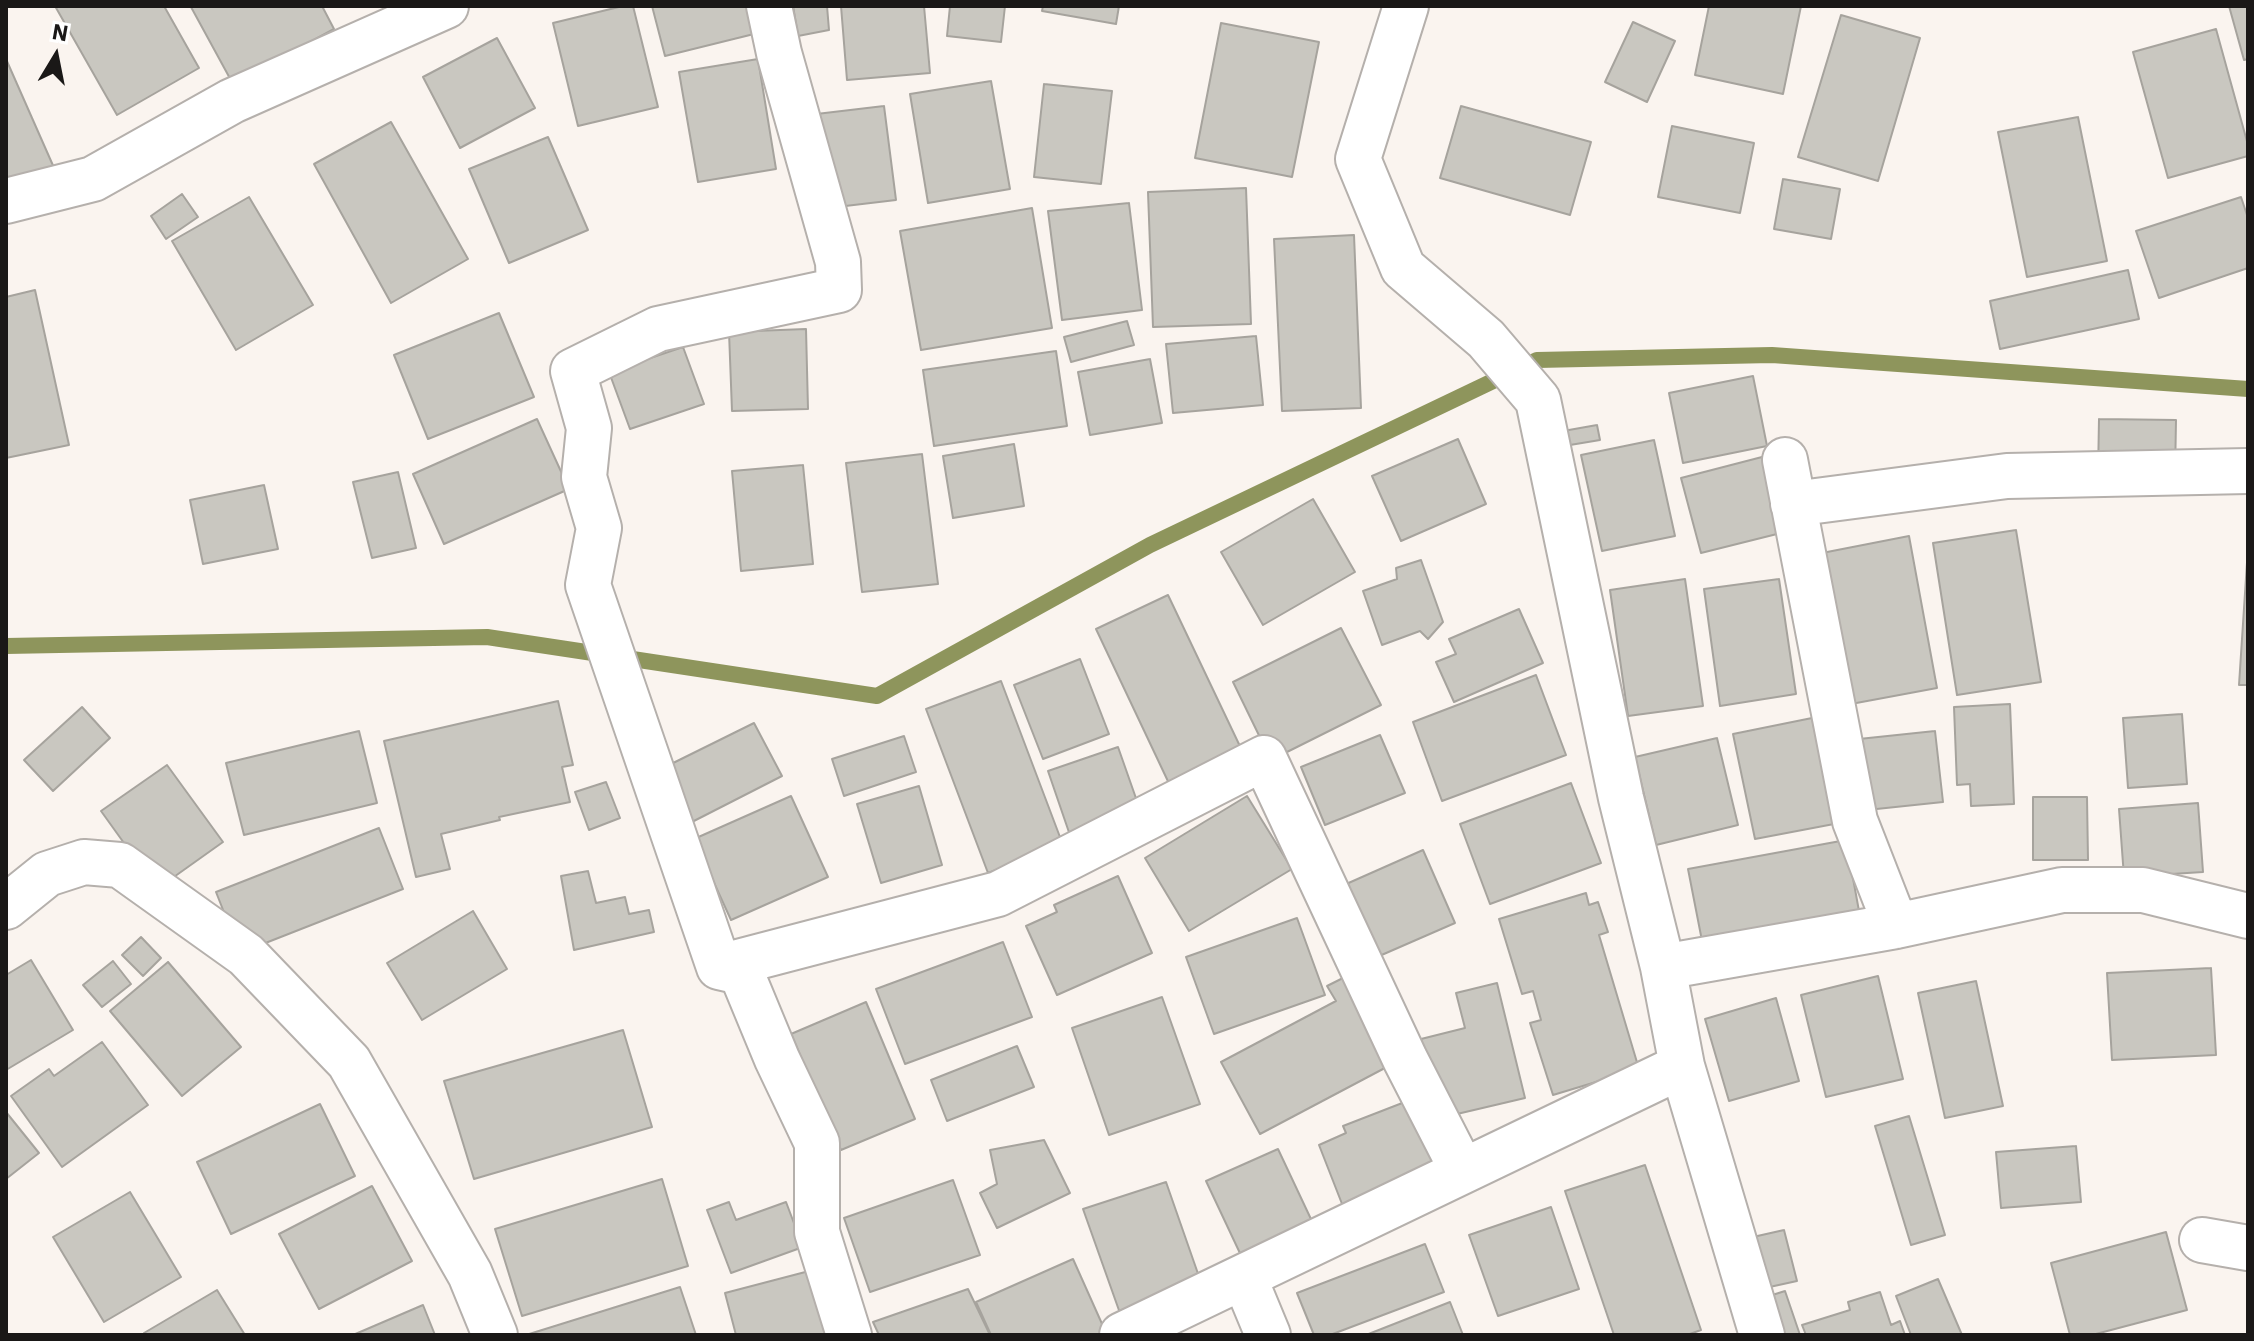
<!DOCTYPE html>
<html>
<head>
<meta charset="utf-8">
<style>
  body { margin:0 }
  #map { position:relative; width:2254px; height:1341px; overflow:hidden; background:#faf4ef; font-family:"IBM Plex Sans",sans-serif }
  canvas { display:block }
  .frame { position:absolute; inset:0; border:8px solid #1a1817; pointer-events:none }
  .north { position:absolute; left:16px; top:16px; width:80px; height:80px; -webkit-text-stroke:6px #fff; paint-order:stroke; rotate:10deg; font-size:22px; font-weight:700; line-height:32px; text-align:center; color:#1a1817 }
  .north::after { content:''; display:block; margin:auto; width:28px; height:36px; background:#1a1817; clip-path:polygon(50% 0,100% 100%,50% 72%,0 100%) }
</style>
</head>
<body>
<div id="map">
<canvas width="2254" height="1341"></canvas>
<div class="frame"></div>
<div class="north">N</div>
</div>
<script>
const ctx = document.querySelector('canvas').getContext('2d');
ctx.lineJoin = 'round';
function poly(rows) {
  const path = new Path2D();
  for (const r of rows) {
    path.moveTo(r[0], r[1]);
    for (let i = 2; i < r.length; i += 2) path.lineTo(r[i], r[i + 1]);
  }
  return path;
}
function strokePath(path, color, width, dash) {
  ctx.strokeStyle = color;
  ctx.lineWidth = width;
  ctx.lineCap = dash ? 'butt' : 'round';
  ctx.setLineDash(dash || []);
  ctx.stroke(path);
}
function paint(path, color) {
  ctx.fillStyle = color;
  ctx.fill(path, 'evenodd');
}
strokePath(poly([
  [6,646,487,637,877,696,1150,545,1537,360,1772,355,2248,389]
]), '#8e955c', 16);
const building = poly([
  [55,6,164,6,199,68,117,115,55,6],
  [322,6,334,29,233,84,191,7,322,6],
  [623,6,633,6,658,107,578,126,553,23,623,6],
  [652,6,755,6,762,32,665,56,652,6],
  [793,6,827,6,829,30,798,36,793,6],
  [841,6,924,6,930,73,847,80,841,6],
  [950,6,1005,6,1001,42,947,36,950,6],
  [1043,6,1119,6,1116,24,1042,11,1043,6],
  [1709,6,1801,6,1783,94,1695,75,1709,6],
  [2229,6,2248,6,2248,59,2244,60,2229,6],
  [1841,15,1920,38,1878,181,1798,157,1841,15],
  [1633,22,1675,41,1647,102,1605,82,1633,22],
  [1221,23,1319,42,1292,177,1195,158,1221,23],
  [2216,29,2248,145,2248,156,2168,178,2133,52,2216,29],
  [497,38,535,108,460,148,423,77,497,38],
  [6,59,55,170,6,191,6,59],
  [758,59,776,169,698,182,679,72,758,59],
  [991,81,1010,189,928,203,910,94,991,81],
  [1044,84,1112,91,1101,184,1034,177,1044,84],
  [884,106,896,200,820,209,808,115,884,106],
  [1461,106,1591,142,1570,215,1440,178,1461,106],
  [2078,117,2107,261,2027,277,1998,132,2078,117],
  [391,122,468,259,391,303,314,164,391,122],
  [1672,126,1754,143,1740,213,1658,197,1672,126],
  [548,137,588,230,509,263,469,169,548,137],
  [1783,179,1840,189,1831,239,1774,229,1783,179],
  [1246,188,1251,324,1153,327,1148,192,1246,188],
  [182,194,198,217,166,239,151,216,182,194],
  [249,197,313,305,236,350,172,241,249,197],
  [2241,197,2248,218,2248,268,2159,298,2136,231,2241,197],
  [1129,203,1142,310,1062,320,1048,211,1129,203],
  [1032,208,1052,328,921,350,900,231,1032,208],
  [1354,235,1361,408,1282,411,1274,239,1354,235],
  [2128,270,2139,319,2000,349,1990,301,2128,270],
  [35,290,69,445,6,458,6,297,35,290],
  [499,313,534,397,428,439,394,355,499,313],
  [1127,321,1134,345,1071,362,1064,337,1127,321],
  [806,329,808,409,732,411,729,332,806,329],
  [1256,336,1263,405,1173,413,1166,344,1256,336],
  [683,347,704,404,630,429,609,372,683,347],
  [1056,351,1067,426,934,446,923,370,1056,351],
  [1150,359,1162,423,1090,435,1078,372,1150,359],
  [1753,376,1767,446,1683,463,1669,393,1753,376],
  [537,419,569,489,444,544,413,474,537,419],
  [2099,419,2176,420,2175,477,2098,475,2099,419],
  [1597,425,1600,440,1570,445,1572,454,1557,457,1552,433,1597,425],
  [1458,439,1486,504,1401,541,1372,476,1458,439],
  [1654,440,1675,536,1602,551,1581,455,1654,440],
  [1014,444,1024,506,953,518,943,456,1014,444],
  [922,454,938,584,862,592,846,463,922,454],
  [1762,457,1781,533,1701,553,1681,478,1762,457],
  [803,465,813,564,741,571,732,471,803,465],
  [398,472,416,548,372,558,353,482,398,472],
  [264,485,278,549,203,564,190,500,264,485],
  [1313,499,1355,572,1263,625,1221,552,1313,499],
  [2016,530,2041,682,1957,695,1933,543,2016,530],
  [1909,536,1937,688,1851,704,1822,553,1909,536],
  [2248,547,2248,685,2239,685,2248,547],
  [1421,560,1443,622,1428,639,1420,631,1382,645,1363,591,1397,579,1396,568,1421,560],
  [1685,579,1703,706,1628,716,1610,590,1685,579],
  [1779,579,1796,694,1720,706,1704,589,1779,579],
  [1168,595,1247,761,1174,794,1096,629,1168,595],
  [1519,609,1543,663,1454,702,1436,662,1456,654,1449,639,1519,609],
  [1341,628,1381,705,1271,760,1233,682,1341,628],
  [1080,659,1109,734,1043,759,1014,685,1080,659],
  [1536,675,1566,755,1442,801,1413,722,1536,675],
  [1001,681,1063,845,988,873,926,709,1001,681],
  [558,701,573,765,562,767,570,802,499,817,500,820,441,834,450,869,416,877,384,741,558,701],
  [2010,704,2014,804,1971,806,1970,784,1957,785,1954,707,2010,704],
  [82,707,110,738,53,791,24,760,82,707],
  [2182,714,2187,784,2128,788,2123,718,2182,714],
  [1812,718,1834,824,1755,839,1733,734,1812,718],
  [754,723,782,776,688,824,661,769,754,723],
  [359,731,377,803,244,835,226,763,359,731],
  [1935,731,1943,802,1867,810,1859,739,1935,731],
  [1380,735,1405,793,1325,825,1301,767,1380,735],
  [904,736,916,772,844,796,832,759,904,736],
  [1717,738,1738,825,1656,845,1635,757,1717,738],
  [1118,747,1144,821,1073,844,1048,771,1118,747],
  [167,765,223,842,157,889,101,811,167,765],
  [606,782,620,818,589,830,575,792,606,782],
  [1571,783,1601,863,1490,904,1460,824,1571,783],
  [919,786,942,865,881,883,857,804,919,786],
  [791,796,828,877,731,920,694,839,791,796],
  [1247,796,1292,869,1189,931,1145,858,1247,796],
  [2033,797,2087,797,2088,860,2033,860,2033,797],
  [2198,803,2203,872,2124,877,2119,809,2198,803],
  [379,828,403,889,240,953,216,892,379,828],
  [1846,840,1861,922,1704,951,1688,869,1846,840],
  [1423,850,1455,923,1377,957,1344,885,1423,850],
  [588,871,596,903,625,897,629,914,649,910,654,932,574,950,561,876,588,871],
  [1118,876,1152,953,1057,995,1026,926,1057,912,1054,905,1118,876],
  [1586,893,1589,905,1598,902,1608,932,1599,935,1639,1069,1553,1095,1530,1023,1541,1020,1533,991,1522,994,1499,919,1586,893],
  [473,911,507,969,422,1020,387,963,473,911],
  [1297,918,1325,995,1214,1034,1186,957,1297,918],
  [141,937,161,958,143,976,122,955,141,937],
  [1003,942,1032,1017,905,1064,876,989,1003,942],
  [31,960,73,1030,6,1070,6,975,31,960],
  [113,961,131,984,102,1007,83,985,113,961],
  [168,962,241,1047,182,1096,110,1011,168,962],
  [2211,968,2216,1055,2112,1060,2107,973,2211,968],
  [1353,973,1400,1060,1260,1134,1221,1062,1336,1001,1327,986,1353,973],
  [1878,976,1903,1079,1826,1097,1801,995,1878,976],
  [1976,981,2003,1106,1945,1118,1918,993,1976,981],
  [1497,983,1525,1098,1440,1118,1421,1039,1465,1028,1456,993,1497,983],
  [1162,997,1200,1104,1109,1135,1072,1028,1162,997],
  [1776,998,1799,1081,1729,1101,1705,1019,1776,998],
  [866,1002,915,1119,841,1150,791,1034,866,1002],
  [623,1030,652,1127,474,1179,444,1081,623,1030],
  [102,1042,148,1105,62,1167,11,1096,49,1069,54,1076,102,1042],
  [1017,1046,1034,1087,947,1121,931,1080,1017,1046],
  [1410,1100,1438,1173,1344,1209,1319,1145,1346,1133,1343,1126,1410,1100],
  [320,1104,355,1176,231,1234,197,1162,320,1104],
  [6,1112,39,1153,6,1179,6,1112],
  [1909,1116,1945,1235,1911,1245,1875,1126,1909,1116],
  [1044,1140,1070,1193,997,1228,980,1193,997,1184,990,1150,1044,1140],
  [2076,1146,2081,1202,2001,1208,1996,1152,2076,1146],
  [1278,1149,1318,1234,1246,1266,1206,1181,1278,1149],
  [1645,1165,1701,1330,1687,1335,1614,1335,1565,1191,1645,1165],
  [662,1179,688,1266,522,1316,495,1229,662,1179],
  [953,1180,980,1255,870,1292,844,1218,953,1180],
  [1166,1182,1203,1288,1121,1316,1083,1209,1166,1182],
  [372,1186,412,1261,319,1309,279,1234,372,1186],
  [130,1192,181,1277,104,1322,53,1237,130,1192],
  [729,1202,736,1220,786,1202,803,1247,731,1273,707,1210,729,1202],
  [1551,1207,1579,1289,1498,1316,1469,1235,1551,1207],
  [1784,1230,1797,1281,1765,1288,1753,1237,1784,1230],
  [2166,1232,2187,1310,2092,1335,2070,1335,2051,1263,2166,1232],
  [1425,1244,1444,1292,1330,1335,1314,1335,1297,1293,1425,1244],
  [1073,1259,1107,1335,991,1335,976,1302,1073,1259],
  [813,1270,831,1335,736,1335,725,1293,813,1270],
  [1938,1279,1962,1335,1911,1335,1896,1296,1938,1279],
  [680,1287,696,1335,526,1335,680,1287],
  [968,1289,990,1335,879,1335,873,1322,968,1289],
  [217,1290,245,1335,144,1335,144,1333,217,1290],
  [1785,1291,1800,1335,1779,1335,1766,1297,1785,1291],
  [1880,1292,1891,1325,1900,1321,1905,1335,1806,1335,1802,1325,1850,1310,1848,1302,1880,1292],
  [1450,1302,1463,1335,1366,1335,1450,1302],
  [423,1305,435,1335,353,1335,423,1305]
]);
paint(building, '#c9c7c0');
strokePath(building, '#a6a39d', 2);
const minor = poly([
  [1406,6,1358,159,1403,268,1486,339,1538,400,1621,798,1663,967,1682,1066,1762,1335],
  [6,201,93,179,232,101,446,6],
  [1785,460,1855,821,1896,926],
  [1793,504,2007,476,2248,471],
  [6,907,47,874,84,862,120,865,246,955,349,1062,470,1274,495,1335],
  [719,967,588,585,599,528,584,477,589,428,573,371,658,329,839,290,838,262,779,53,769,6],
  [719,967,998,894,1264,758,1405,1059,1462,1170],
  [719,967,741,972,777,1059,817,1143,817,1232,849,1335],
  [1663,967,1896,926,2062,890,2143,890,2248,916],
  [2202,1240,2248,1248],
  [1244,1277,1268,1335],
  [1122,1335,1682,1066]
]);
strokePath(minor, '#b5b0ac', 48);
strokePath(minor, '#fff', 44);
</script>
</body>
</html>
